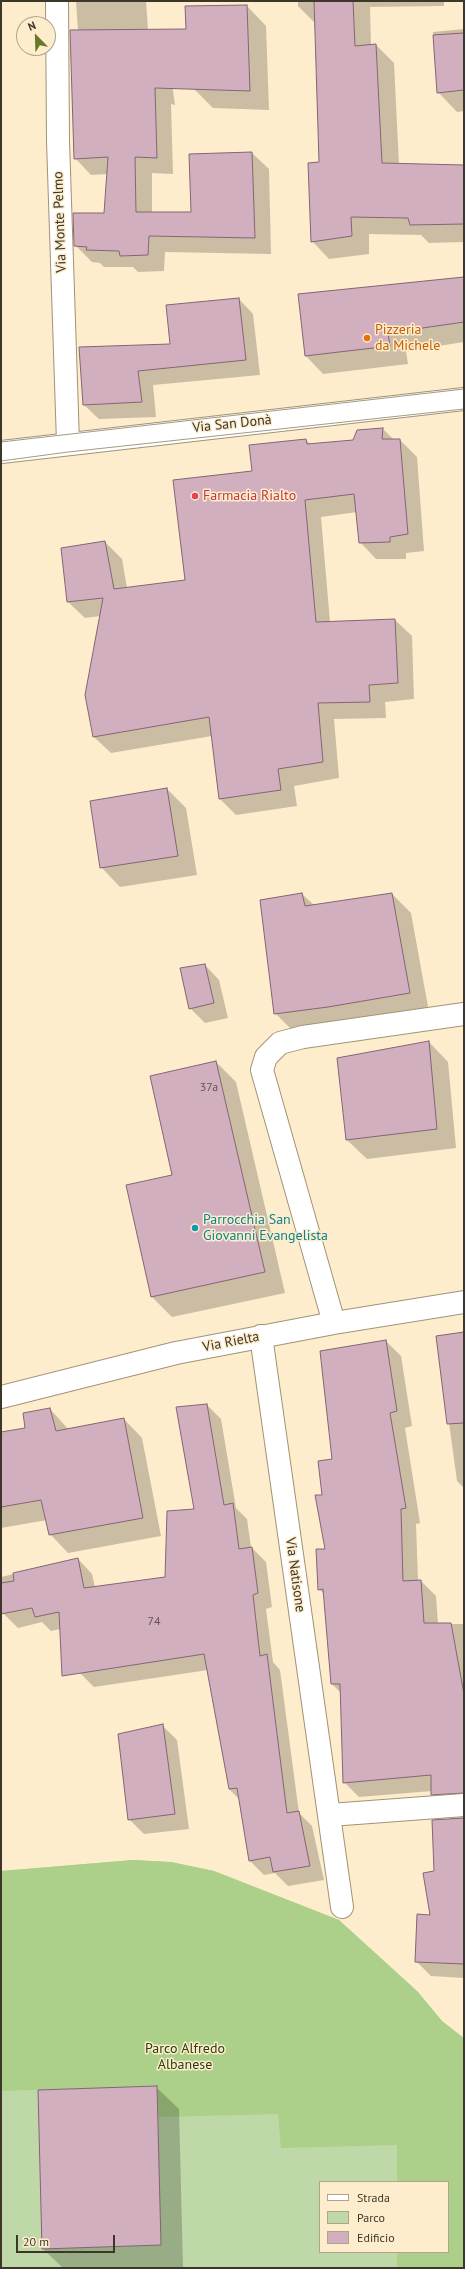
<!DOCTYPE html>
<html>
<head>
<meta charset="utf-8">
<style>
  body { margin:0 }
  #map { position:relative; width:465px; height:2269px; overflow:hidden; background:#fdedcd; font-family:"PT Sans",sans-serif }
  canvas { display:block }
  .frame { position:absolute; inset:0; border:2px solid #3d372a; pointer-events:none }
  .legend { position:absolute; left:319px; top:2181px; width:130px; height:72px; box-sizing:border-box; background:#fdedcd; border:1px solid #b0a48c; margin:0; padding:5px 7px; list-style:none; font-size:12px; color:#3d372a }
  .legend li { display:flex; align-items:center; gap:8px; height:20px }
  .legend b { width:20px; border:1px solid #b0a48c }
  .north { position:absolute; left:16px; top:16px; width:40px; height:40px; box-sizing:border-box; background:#fdedcd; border:1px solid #b0a48c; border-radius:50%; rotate:337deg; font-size:11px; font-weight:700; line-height:16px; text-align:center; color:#3d372a }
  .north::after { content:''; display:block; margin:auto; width:14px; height:18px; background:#677a2b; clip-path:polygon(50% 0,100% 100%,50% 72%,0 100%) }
  .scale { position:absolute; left:16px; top:2235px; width:99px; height:18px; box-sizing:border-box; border:2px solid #3d372a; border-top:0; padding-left:5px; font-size:12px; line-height:14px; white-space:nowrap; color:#3d372a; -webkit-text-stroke:3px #fdedcd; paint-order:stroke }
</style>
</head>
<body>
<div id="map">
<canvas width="465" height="2269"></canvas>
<div class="frame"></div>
<ul class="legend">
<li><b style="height:5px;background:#fff"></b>Strada</li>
<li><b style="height:11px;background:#bfd8a7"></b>Parco</li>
<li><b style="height:11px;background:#d1afbf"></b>Edificio</li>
</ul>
<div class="north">N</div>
<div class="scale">20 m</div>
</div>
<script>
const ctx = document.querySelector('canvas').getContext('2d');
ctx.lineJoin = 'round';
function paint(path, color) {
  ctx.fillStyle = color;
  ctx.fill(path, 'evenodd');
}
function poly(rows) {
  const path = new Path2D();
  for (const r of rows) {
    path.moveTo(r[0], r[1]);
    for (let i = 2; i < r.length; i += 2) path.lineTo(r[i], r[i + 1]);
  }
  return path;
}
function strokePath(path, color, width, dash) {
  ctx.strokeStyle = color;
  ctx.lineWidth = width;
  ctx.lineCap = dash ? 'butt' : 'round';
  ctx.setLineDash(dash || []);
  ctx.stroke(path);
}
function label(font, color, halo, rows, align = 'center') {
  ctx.font = font + ' "PT Sans",sans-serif';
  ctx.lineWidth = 3;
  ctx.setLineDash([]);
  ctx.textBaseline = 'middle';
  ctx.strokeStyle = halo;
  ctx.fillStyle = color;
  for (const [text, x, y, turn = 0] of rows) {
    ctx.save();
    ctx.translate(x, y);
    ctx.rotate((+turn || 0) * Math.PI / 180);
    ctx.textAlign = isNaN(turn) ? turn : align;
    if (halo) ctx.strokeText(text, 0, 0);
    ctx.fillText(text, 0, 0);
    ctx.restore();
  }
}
paint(poly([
  [133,1860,171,1862,214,1871,339,1920,417,1991,442,2021,464,2039,464,2268,1,2268,1,1871],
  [320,2182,448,2182,448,2252,320,2252]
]), '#bfd8a7');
paint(poly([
  [133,1860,171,1862,214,1871,339,1920,418,1992,442,2021,464,2038,464,2268,397,2268,397,2252,448,2252,448,2182,397,2182,397,2145,281,2148,278,2114,159,2117,157,2086,1,2091,1,1871]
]), '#accf89');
paint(poly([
  [76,1,146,1,148,30,167,47,175,105,171,104,173,174,152,173,152,213,192,213,252,153,269,169,271,254,165,252,164,271,138,272,133,267,104,267,100,263,92,262,75,245,105,214,108,174,91,175,75,158,78,31],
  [298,1,444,1,444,6,370,7,371,45,376,45,394,63,399,165,464,166,464,242,429,243,421,235,369,234,369,254,329,259,312,241,320,163,316,24,298,6],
  [247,6,266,26,269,110,213,108,194,89],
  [464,29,464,111,457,112,438,92,433,32],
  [464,278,464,342,406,351,408,364,323,374,306,356],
  [239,299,253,314,260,375,153,385,156,417,99,419,84,405],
  [383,429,394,440,400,440,417,457,424,551,406,553,406,559,376,559,360,542,357,512,321,517,330,622,395,620,412,636,414,699,385,702,386,718,334,719,339,778,294,786,297,806,236,815,220,799,212,736,111,753,94,737,100,616,85,618,68,602,105,542,122,559,127,588,186,581,253,471,306,440,311,445,354,441],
  [167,789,186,808,197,875,120,887,101,867],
  [302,894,314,905,392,894,411,913,429,1012,295,1033,275,1013],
  [205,965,219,980,228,1018,205,1023,190,1008],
  [429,1042,448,1062,456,1148,367,1159,347,1140],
  [216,1062,236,1082,285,1293,172,1317,152,1297,174,1175],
  [464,1333,464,1488,457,1481,437,1336],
  [386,1341,401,1356,412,1426,405,1428,420,1523,416,1524,418,1581,421,1581,436,1596,438,1624,464,1624,464,1809,448,1810,432,1794,432,1791,359,1797,344,1782,341,1693,332,1684,324,1594,319,1589,326,1550,323,1496,333,1460],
  [207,1405,221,1419,236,1508,247,1519,251,1547,266,1562,272,1607,266,1609,273,1662,280,1670,299,1813,312,1826,324,1880,288,1886,275,1873,264,1875,250,1861,239,1799,229,1789,208,1670,94,1687,80,1673,60,1629,51,1631,42,1622,18,1628,3,1613,1,1577,78,1559,92,1574,95,1587,166,1578,195,1510],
  [50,1409,69,1430,124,1419,142,1438,161,1536,68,1553,50,1534,47,1520,1,1528,1,1433,26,1429],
  [162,1725,177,1740,189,1829,144,1834,129,1819],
  [464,1817,464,1978,431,1976,416,1961,432,1916,435,1871,433,1821],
  [156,2087,179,2109,183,2267,63,2268,43,2249]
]), '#0003');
const building = poly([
  [314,1,353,1,355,46,376,44,382,163,464,165,464,224,410,225,408,218,351,217,352,236,311,242,308,163,319,162,314,1],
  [247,5,250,91,155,88,157,158,135,157,136,212,191,212,189,154,252,152,255,238,149,236,148,255,120,256,119,251,86,250,87,247,74,246,73,213,104,213,108,157,74,159,70,30,186,29,185,6,247,5],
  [464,33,464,90,437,93,433,35,464,33],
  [464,277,464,322,388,333,390,346,305,356,298,294,464,277],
  [239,298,246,360,138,371,142,402,83,405,79,347,170,344,166,305,239,298],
  [383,428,382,439,400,439,408,534,390,537,390,542,359,543,354,494,305,500,316,622,395,619,398,683,369,685,370,702,318,703,323,762,278,769,281,790,219,799,209,717,93,737,85,695,103,598,67,602,61,548,105,541,114,589,185,580,173,480,252,471,249,445,306,439,307,444,353,440,357,430,383,428],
  [167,788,178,856,100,868,90,801,167,788],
  [302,893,305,906,392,893,410,993,328,1007,274,1014,260,900,302,893],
  [205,964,214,1003,189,1009,180,968,205,964],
  [429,1041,437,1129,346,1140,337,1058,429,1041],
  [216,1061,265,1272,151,1297,126,1185,172,1175,150,1076,216,1061],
  [464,1332,464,1423,447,1424,436,1336,464,1332],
  [386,1340,397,1411,390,1413,406,1508,401,1509,403,1581,421,1580,424,1623,451,1623,464,1694,464,1793,431,1795,431,1775,343,1783,340,1684,331,1684,323,1589,318,1590,316,1549,325,1549,315,1495,322,1495,318,1461,332,1459,320,1351,386,1340],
  [207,1404,224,1505,233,1503,239,1549,252,1547,258,1593,253,1595,260,1656,267,1654,287,1813,299,1811,310,1866,273,1872,270,1857,249,1861,237,1788,229,1789,204,1654,62,1676,59,1612,35,1617,32,1608,1,1614,1,1583,14,1581,13,1573,78,1558,84,1588,165,1577,167,1511,194,1509,176,1407,207,1404],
  [50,1408,56,1431,124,1418,143,1518,49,1535,41,1500,1,1507,1,1432,25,1428,23,1413,50,1408],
  [163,1724,175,1814,128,1820,118,1734,163,1724],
  [464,1818,464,1964,415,1962,417,1914,430,1915,423,1873,434,1871,432,1820,464,1818],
  [157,2086,161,2245,42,2249,38,2090,157,2086]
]);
paint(building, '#d1afbf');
strokePath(building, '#846473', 1);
const street = poly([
  [57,1,58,141,68,443],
  [334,1323,262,1070,266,1057,280,1043,303,1037,464,1014],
  [261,1336,342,1907],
  [1,1397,176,1353,334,1323,464,1302],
  [330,1815,464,1805]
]);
const secondary = poly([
  [1,452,464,399]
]);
strokePath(street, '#a19375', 24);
strokePath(secondary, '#a19375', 24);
strokePath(street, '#fff', 22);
strokePath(secondary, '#fff', 22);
strokePath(poly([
  [1,442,464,389],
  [1,461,68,452,464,409]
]), '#a59a82', 1);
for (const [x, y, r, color] of [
  [367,338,4,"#e8710a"],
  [195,496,4,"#e0444e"],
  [195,1228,4,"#0f9aa8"]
]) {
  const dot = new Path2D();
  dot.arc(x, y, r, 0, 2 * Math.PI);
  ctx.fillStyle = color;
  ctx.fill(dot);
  strokePath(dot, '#fdedcd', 1.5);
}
label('12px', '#62554f', null, [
  ["37a",209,1088],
  ["74",154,1622]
]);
label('14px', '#3d372a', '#fdedcd', [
  ["Via Monte Pelmo",60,222,-92],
  ["Via San Donà",232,424,-6],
  ["Via Rielta",231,1342,-11],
  ["Via Natisone",295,1575,82]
]);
label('14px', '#c56008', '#fdedcd', [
  ["Pizzeria",375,330],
  ["da Michele",375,346]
], 'left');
label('14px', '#be3a42', '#fdedcd', [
  ["Farmacia Rialto",203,496]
], 'left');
label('14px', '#0d838f', '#fdedcd', [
  ["Parrocchia San",203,1220],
  ["Giovanni Evangelista",203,1236]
], 'left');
label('14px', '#293e0c', '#fdedcd', [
  ["Parco Alfredo",185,2049],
  ["Albanese",185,2065]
]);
</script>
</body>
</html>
